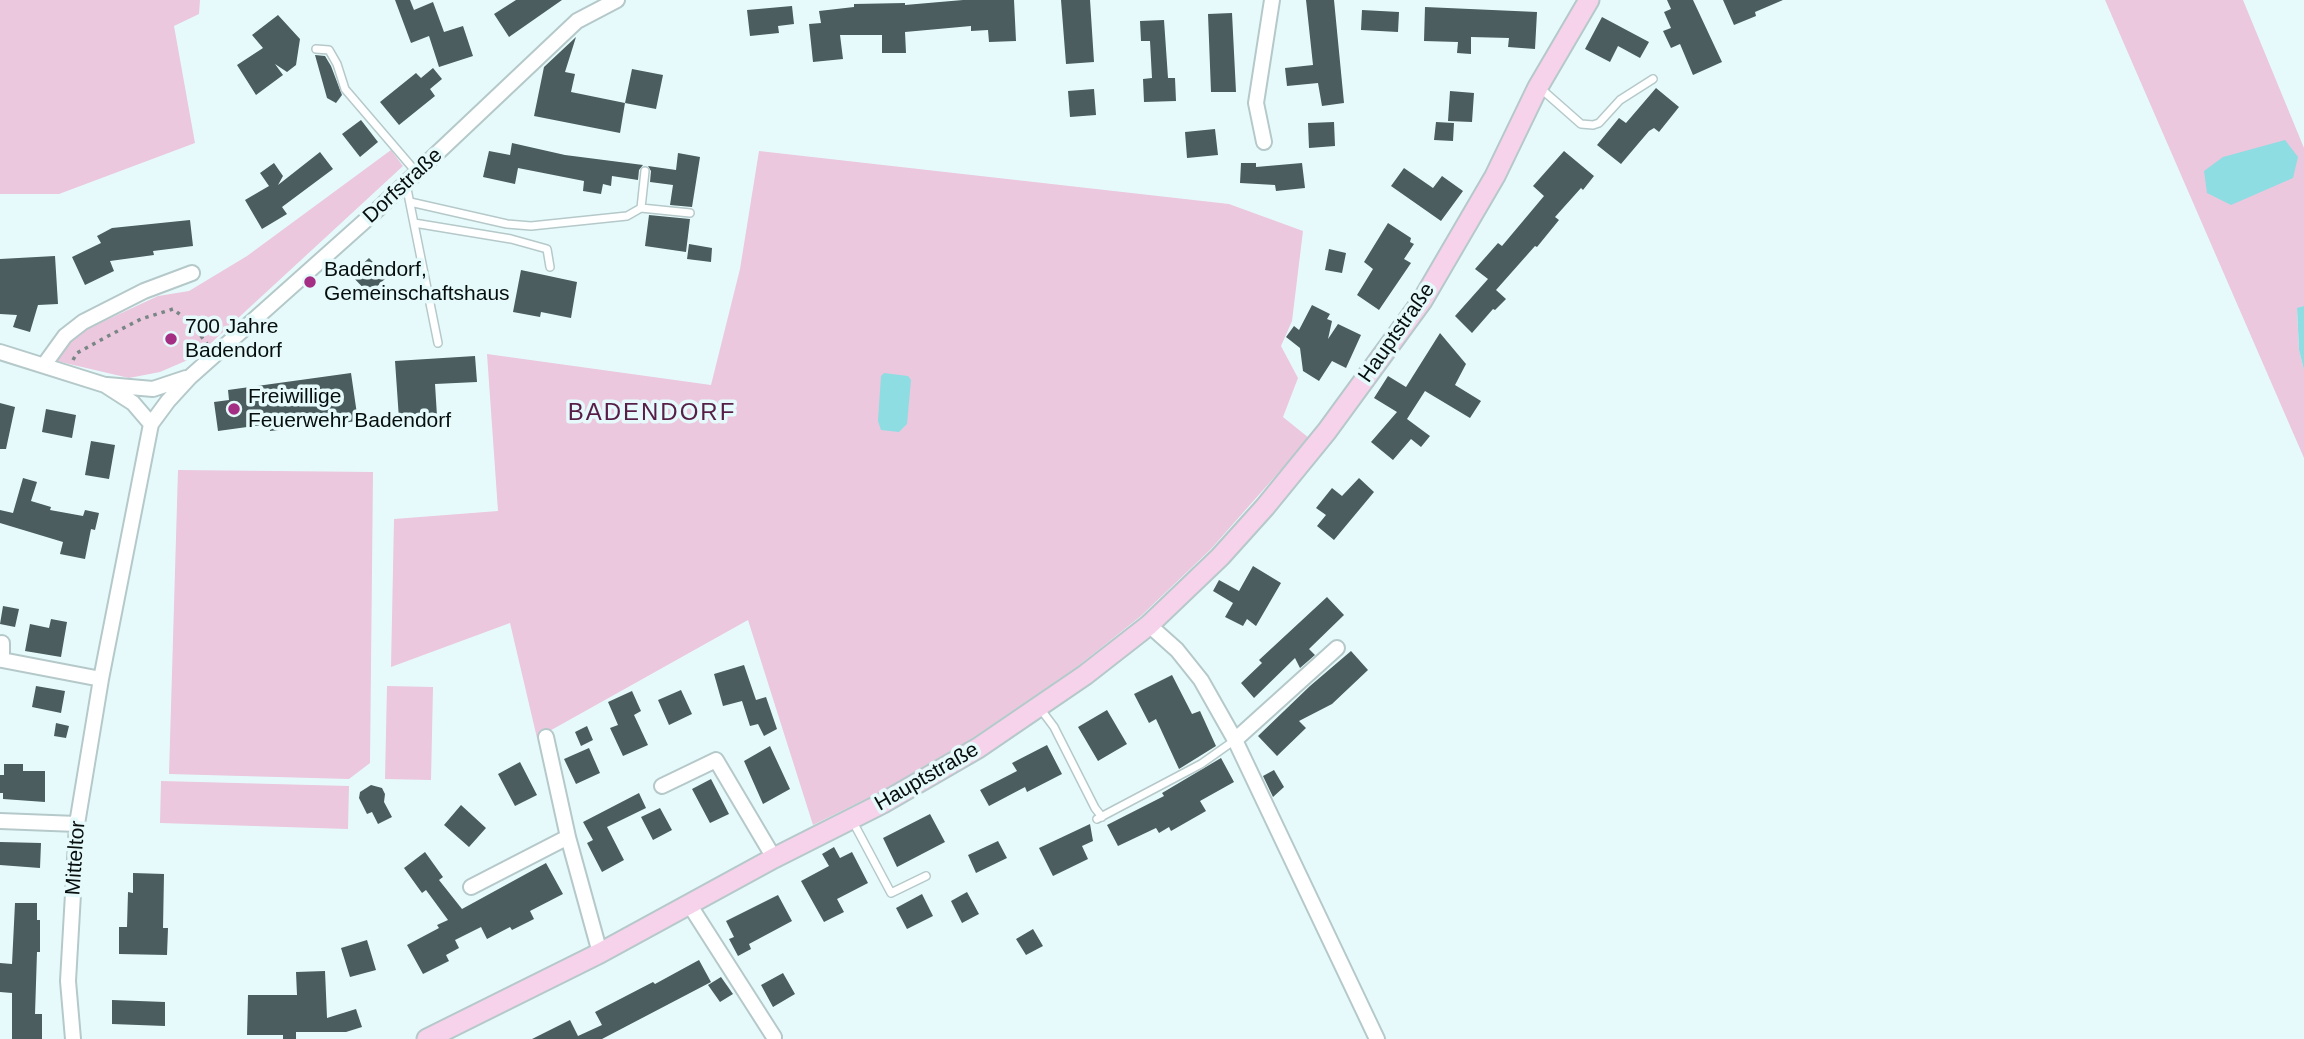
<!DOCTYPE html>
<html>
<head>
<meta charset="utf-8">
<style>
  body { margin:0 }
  canvas { display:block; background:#e6fafb }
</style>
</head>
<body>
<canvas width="2304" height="1039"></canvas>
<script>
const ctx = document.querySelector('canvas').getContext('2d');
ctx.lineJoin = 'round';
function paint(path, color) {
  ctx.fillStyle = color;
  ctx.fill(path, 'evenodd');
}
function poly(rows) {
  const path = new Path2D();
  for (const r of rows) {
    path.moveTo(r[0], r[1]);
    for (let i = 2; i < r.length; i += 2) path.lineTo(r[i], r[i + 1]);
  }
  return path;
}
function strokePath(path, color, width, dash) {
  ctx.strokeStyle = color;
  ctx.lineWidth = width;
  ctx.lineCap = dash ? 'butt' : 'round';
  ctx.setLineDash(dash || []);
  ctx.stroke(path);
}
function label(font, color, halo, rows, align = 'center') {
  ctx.font = font + ' Arial,sans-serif';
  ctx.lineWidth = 7;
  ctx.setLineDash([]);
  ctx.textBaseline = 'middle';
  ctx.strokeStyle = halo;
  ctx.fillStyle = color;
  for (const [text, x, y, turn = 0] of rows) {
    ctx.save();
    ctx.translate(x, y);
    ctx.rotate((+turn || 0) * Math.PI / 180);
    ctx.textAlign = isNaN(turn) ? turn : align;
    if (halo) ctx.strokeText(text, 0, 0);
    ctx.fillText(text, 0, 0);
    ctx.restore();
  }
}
paint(poly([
  [0,0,200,0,199,14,174,26,195,143,59,194,0,194],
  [2105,0,2243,0,2304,148,2304,306,2297,309,2299,350,2304,370,2304,458],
  [391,150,403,166,197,356,160,372,129,378,52,360,74,335,158,296,189,291,247,256],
  [759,151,1229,204,1303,231,1292,321,1281,346,1298,378,1283,417,1309,438,1211,549,1141,616,1078,666,971,739,878,793,813,825,748,620,537,738,510,623,391,667,394,519,498,511,487,354,711,385,740,269],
  [178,470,373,472,370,763,349,779,169,774],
  [387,686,433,687,431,780,385,779],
  [161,781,349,786,348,829,160,823]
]), '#ebc8de');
paint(poly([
  [2285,140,2298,157,2293,178,2231,205,2207,193,2204,171,2223,157],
  [2304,306,2304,370,2299,350,2297,308],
  [884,373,908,376,911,380,907,424,899,432,881,430,878,421,881,376]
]), '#8edde2');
paint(poly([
  [395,0,410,0,414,10,433,2,444,32,463,26,473,56,439,67,429,36,411,43],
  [516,0,562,0,509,37,494,14],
  [963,0,1014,0,1016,41,989,42,988,30,971,31,971,26,905,32,906,53,882,53,882,35,840,35,843,59,813,62,809,24,821,23,819,11,854,7,854,4,905,3,905,5],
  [1061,0,1090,0,1094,62,1066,64],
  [1306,0,1334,0,1344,103,1322,106,1318,83,1287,86,1285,68,1313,65],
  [1667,0,1693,0,1722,62,1693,75,1680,44,1671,48,1663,31,1671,28,1664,12,1671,9],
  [1723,0,1783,0,1755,12,1756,16,1734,25],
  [792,6,794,24,778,26,779,33,750,36,747,10],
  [1425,7,1537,12,1535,49,1508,47,1509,38,1471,37,1471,54,1457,53,1458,42,1424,41],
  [1362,10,1399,12,1398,32,1361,30],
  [1232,13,1236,92,1211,92,1208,14],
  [278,15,300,39,296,65,287,72,275,64,283,75,256,95,237,65,263,48,252,35],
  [1602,17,1649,42,1640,58,1618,46,1610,62,1585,49],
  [1164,20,1168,78,1175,78,1176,101,1144,102,1143,79,1152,78,1150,41,1141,41,1140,21],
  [576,37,565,72,575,74,571,92,625,103,620,133,534,116,544,67],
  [315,55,325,56,331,66,342,95,336,103,327,98],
  [433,68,442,79,430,89,435,96,399,125,380,102,416,73,421,78],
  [632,69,663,75,656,109,625,103],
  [1656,88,1679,107,1659,132,1654,128,1649,131,1621,164,1597,145,1619,118,1626,123],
  [1094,89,1096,115,1070,117,1068,91],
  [1450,91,1474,93,1472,122,1448,121],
  [361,120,378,142,360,157,342,134],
  [1334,122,1335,146,1309,148,1308,123],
  [1436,122,1454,123,1453,141,1434,140],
  [1215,129,1218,155,1187,158,1185,132],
  [512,143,565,155,643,165,639,170,638,180,612,176,611,186,603,184,601,194,583,191,584,181,518,168,515,184,483,177,489,151,510,155],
  [1564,151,1594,176,1583,190,1581,188,1555,217,1559,220,1537,247,1535,246,1496,290,1506,299,1495,310,1493,309,1472,333,1455,316,1488,279,1475,269,1498,243,1502,246,1544,196,1533,186],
  [320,152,333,169,282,207,287,214,262,229,245,200,269,186,260,173,274,163,283,176,278,185],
  [678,153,700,157,692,207,670,205,673,185,650,182,651,171,648,166,676,170],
  [1241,163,1256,163,1256,167,1302,163,1305,188,1276,191,1275,185,1240,183],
  [1404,168,1433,188,1442,176,1463,191,1441,221,1391,186],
  [649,215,690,219,686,252,645,246],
  [190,220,193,246,153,251,154,255,110,261,114,271,85,285,72,257,101,243,97,236,112,228],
  [1388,223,1411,238,1410,242,1414,244,1404,259,1411,263,1379,310,1357,295,1373,269,1364,262],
  [689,244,712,248,711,262,687,259],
  [1329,249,1346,253,1342,273,1325,270],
  [55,256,58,304,38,305,30,332,13,327,17,315,0,314,0,259],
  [369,258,387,277,369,294,351,275],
  [521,270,577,282,571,318,541,312,540,317,513,312],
  [1312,305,1330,314,1327,319,1332,321,1328,339,1338,324,1361,335,1346,368,1332,361,1319,381,1303,371,1300,348,1286,337,1294,326,1299,330],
  [1440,333,1466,364,1455,385,1481,401,1470,418,1425,391,1407,419,1430,436,1421,447,1411,439,1393,460,1371,442,1397,412,1374,398,1388,376,1406,387],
  [475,356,477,382,435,384,437,416,399,419,395,361],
  [351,373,358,421,270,431,269,424,218,431,214,402,229,400,228,390],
  [0,403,15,407,6,449,0,449],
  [46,409,76,415,72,438,42,432],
  [91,441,115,445,109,479,85,475],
  [23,478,37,482,31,501,51,507,50,510,83,516,85,510,99,513,95,530,91,529,85,559,60,554,63,542,0,523,0,510,13,513],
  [1359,478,1374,492,1334,540,1317,526,1326,515,1316,508,1332,488,1342,496],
  [1253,566,1281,583,1256,626,1247,619,1243,626,1225,617,1233,603,1213,591,1219,580,1239,591],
  [1327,597,1344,615,1309,649,1315,655,1300,668,1295,658,1254,698,1241,683,1262,663,1259,660],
  [3,606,19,609,15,627,0,624],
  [51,619,67,622,61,657,25,651,30,624,49,628],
  [1351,651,1368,670,1332,704,1299,721,1306,728,1277,756,1258,736,1310,686],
  [744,665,756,700,766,697,777,729,764,736,758,724,750,726,742,701,723,706,714,674],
  [1172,675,1192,714,1200,711,1216,746,1179,769,1156,719,1149,723,1134,694],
  [36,686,65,691,61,713,32,707],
  [681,690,692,714,669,725,658,700],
  [632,691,641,711,634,715,648,745,623,756,610,728,618,725,608,702],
  [1107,710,1127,744,1098,761,1078,727],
  [56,723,69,726,66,738,54,736],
  [587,726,593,740,581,746,575,732],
  [1047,745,1062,774,1027,792,1025,787,989,806,980,790,1017,771,1012,763],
  [770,746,790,789,763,804,744,761],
  [589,748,600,773,576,784,564,759],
  [1221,758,1234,782,1200,801,1206,811,1171,831,1169,827,1159,833,1156,828,1118,846,1107,825,1164,796,1162,793],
  [520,762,537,795,515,806,498,774],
  [4,764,23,764,23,771,45,771,45,802,3,799,3,793,0,793,0,775,4,775],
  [1274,770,1284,787,1273,797,1263,776],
  [711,779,729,814,710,823,692,789],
  [371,785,382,788,385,794,384,802,392,817,378,824,372,812,367,814,359,798,360,792],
  [639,793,646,808,607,827,624,860,602,872,587,843,593,840,583,822],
  [461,805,486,828,469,847,444,825],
  [660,808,672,830,653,840,641,817],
  [930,814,945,842,897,867,883,838],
  [1090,824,1093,841,1082,846,1088,859,1053,876,1039,848],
  [998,841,1007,858,976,873,968,855],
  [0,842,41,843,40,868,0,865],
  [834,847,840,858,852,852,868,883,837,899,844,912,824,922,801,881,829,866,822,854],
  [425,852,443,877,439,880,462,909,546,863,563,894,530,911,534,919,512,930,510,927,487,939,481,927,455,940,459,948,446,955,449,961,423,974,407,945,439,928,437,925,448,920,426,890,422,893,404,868],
  [133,873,164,874,163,928,168,928,167,955,119,954,119,927,127,927,128,892,133,893],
  [967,892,979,914,962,923,951,901],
  [922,894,933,916,907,929,896,908],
  [778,895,792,921,749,944,751,949,738,956,729,939,734,937,726,921],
  [15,903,37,903,37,920,40,920,40,952,37,952,35,1014,42,1014,42,1039,12,1039,12,993,0,992,0,963,12,964],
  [1033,929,1043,946,1026,955,1016,939],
  [367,940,376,970,350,977,341,948],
  [699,960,711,982,602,1039,532,1039,570,1020,578,1036,602,1025,595,1012,653,982,655,984],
  [325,971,327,1018,356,1009,362,1027,346,1032,296,1032,296,1039,283,1039,283,1035,247,1035,248,995,297,995,296,972],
  [783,973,795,994,773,1007,761,985],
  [721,977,733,994,720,1002,708,985],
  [112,1000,165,1002,165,1026,112,1024]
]), '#4b5d5e');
const service = poly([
  [316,49,329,50,337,64,345,89,417,173],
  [1539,87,1581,124,1593,125,1599,123,1620,100,1653,79],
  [406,184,438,343],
  [410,202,507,224,531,226,627,216,641,208,690,213],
  [641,208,645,171],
  [414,223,511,239,547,249,550,267],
  [1039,707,1054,727,1095,808,1102,817],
  [1097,819,1201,764,1235,740],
  [852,820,891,893,926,876]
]);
const minor = poly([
  [1264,142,1256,103,1272,0],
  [0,352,105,385,133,403,151,424],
  [44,365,65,336,83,322,144,291,192,273],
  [107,385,153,389,186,378],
  [1149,625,1177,650,1201,680,1235,740,1377,1039],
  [2,643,2,660,101,679],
  [546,737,568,837],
  [1235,740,1337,648],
  [662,786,716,760,774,858],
  [0,821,77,824],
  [471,887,568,837,600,953],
  [689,904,774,1037],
  [73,1039,68,981,77,824,101,679,151,424,168,401,190,377,376,211,577,21,617,0]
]);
const secondary = poly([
  [427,1039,600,953,774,858,883,803,978,748,1085,675,1149,625,1220,557,1265,507,1327,431,1422,301,1495,176,1538,87,1589,0]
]);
strokePath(service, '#b6c9ca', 10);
strokePath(minor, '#b6c9ca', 18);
strokePath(secondary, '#b6c9ca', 23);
strokePath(poly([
  [73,360,77,353,110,335,141,319,173,309,192,324,207,344]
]), '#788686', 3.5, [3.5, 5]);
strokePath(service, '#fff', 7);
strokePath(minor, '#fff', 14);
strokePath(secondary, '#f6d2eb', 19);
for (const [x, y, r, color] of [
  [310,282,7,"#a52e85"],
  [171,339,7,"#a52e85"],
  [234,409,7,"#a52e85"]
]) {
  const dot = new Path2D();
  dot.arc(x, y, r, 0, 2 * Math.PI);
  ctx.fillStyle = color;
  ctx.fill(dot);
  strokePath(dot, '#e6fafb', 2.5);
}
label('21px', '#070e0e', '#e6fafb', [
  ["Dorfstraße",403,186,-43],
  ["Hauptstraße",1397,333,-55],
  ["Hauptstraße",927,777,-30],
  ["Mitteltor",76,858,-86]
]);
label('21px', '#070e0e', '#e6fafb', [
  ["Badendorf,",324,270],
  ["Gemeinschaftshaus",324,294],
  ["700 Jahre",185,327],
  ["Badendorf",185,351],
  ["Freiwillige",248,397],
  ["Feuerwehr Badendorf",248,421]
], 'left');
ctx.letterSpacing = '2px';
label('24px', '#571e47', '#e6fafb', [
  ["BADENDORF",652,413]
]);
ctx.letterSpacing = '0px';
</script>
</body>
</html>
